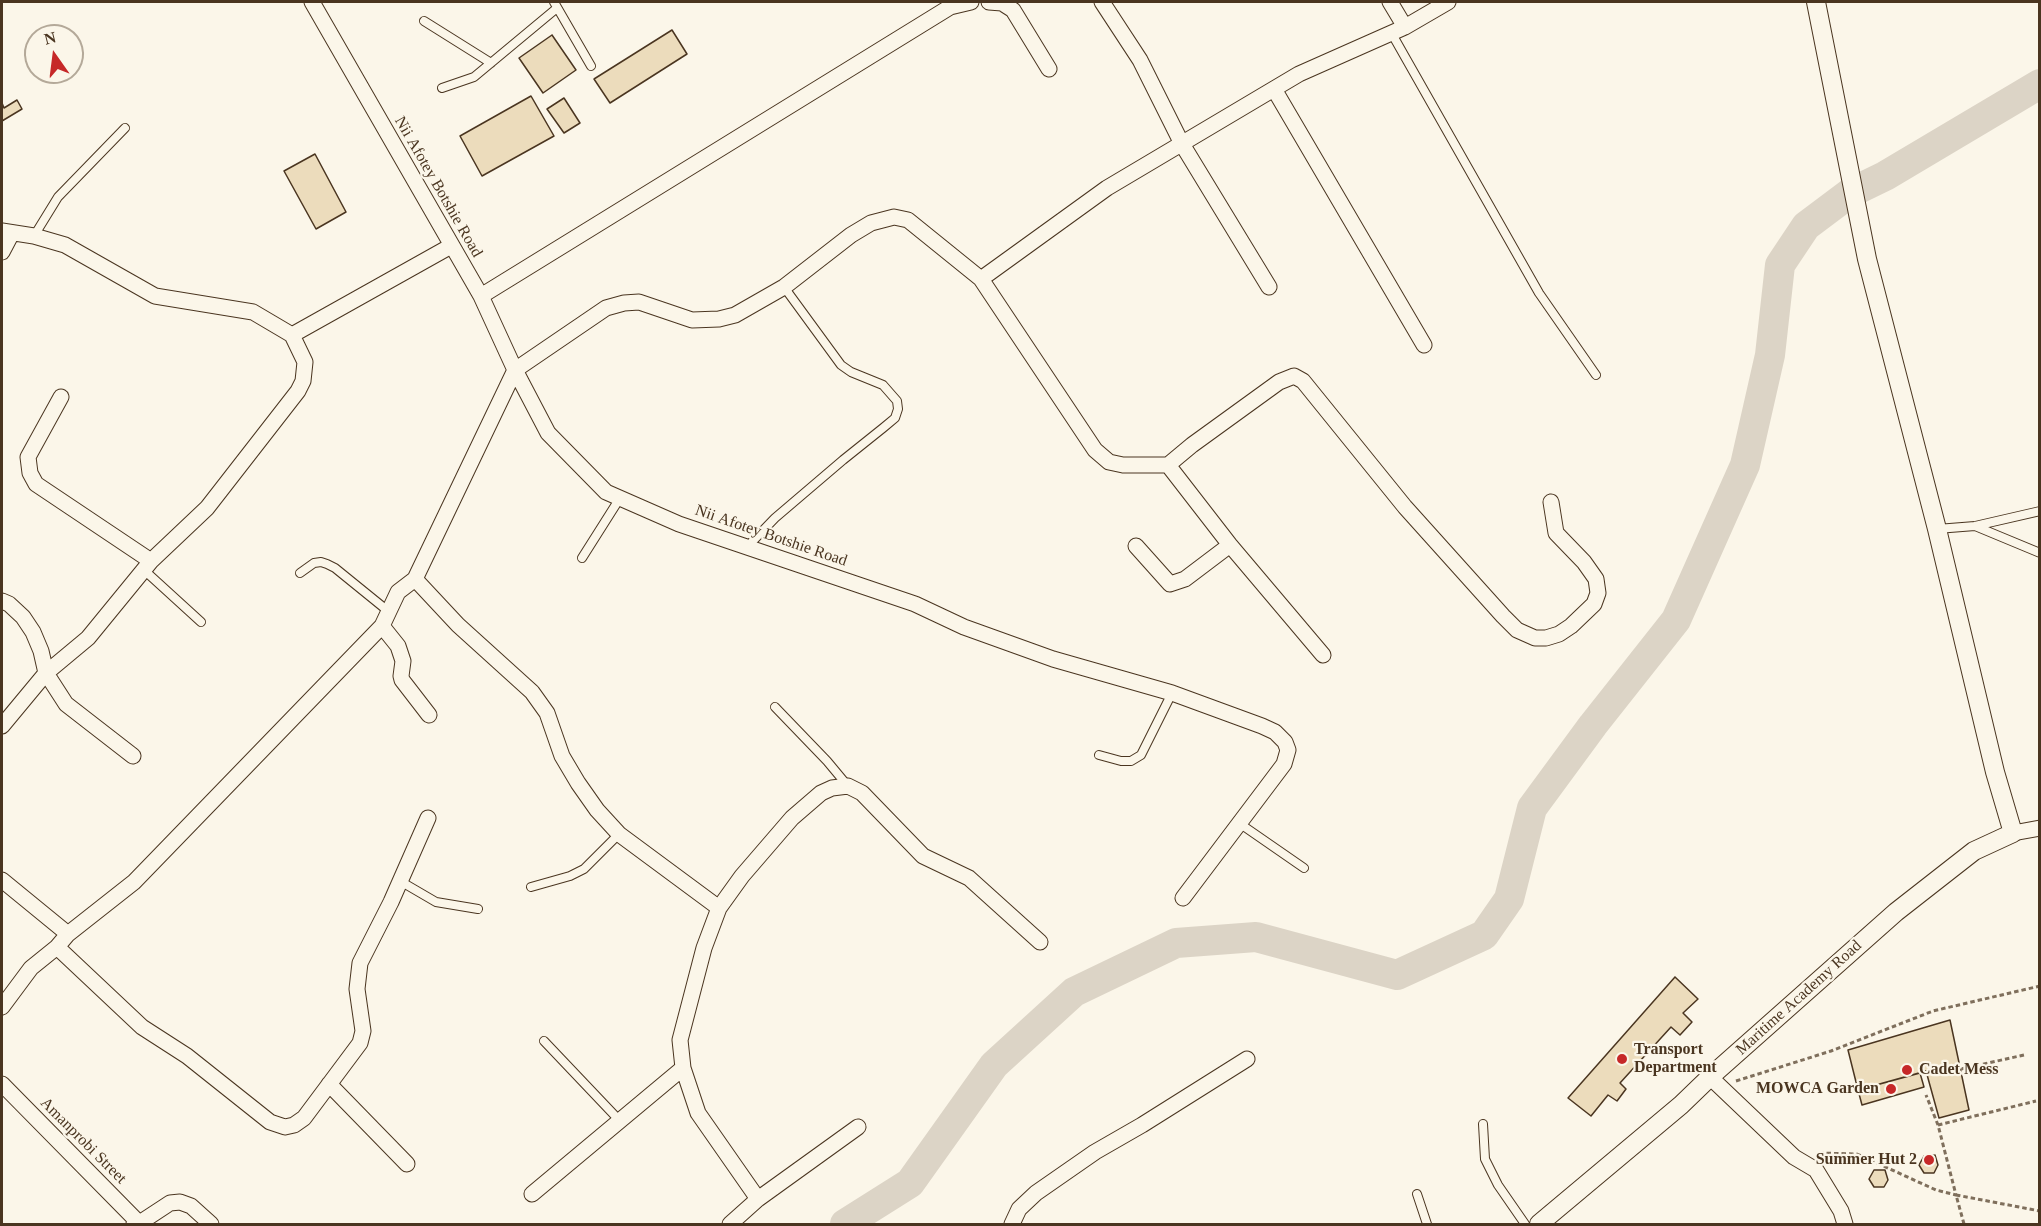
<!DOCTYPE html>
<html>
<head>
<meta charset="utf-8">
<style>
  body { margin:0 }
  #map { position:relative; width:2041px; height:1226px; overflow:hidden; background:#fbf6e9; font-family:Georgia,serif }
  canvas { display:block }
  .frame { position:absolute; inset:0; border:3px solid #4a3520; pointer-events:none }
  .north { position:absolute; left:24px; top:24px; width:60px; height:60px; box-sizing:border-box; background:#fbf6e9; border:2px solid #b4a999; border-radius:50%; rotate:346deg; font-size:16px; font-weight:700; line-height:24px; text-align:center; color:#4a3520 }
  .north::after { content:''; display:block; margin:auto; width:21px; height:27px; background:#c62828; clip-path:polygon(50% 0,100% 100%,50% 72%,0 100%) }
</style>
</head>
<body>
<div id="map">
<canvas width="2041" height="1226"></canvas>
<div class="frame"></div>
<div class="north">N</div>
</div>
<script>
const ctx = document.querySelector('canvas').getContext('2d');
ctx.lineJoin = 'round';
function poly(rows) {
  const path = new Path2D();
  for (const r of rows) {
    path.moveTo(r[0], r[1]);
    for (let i = 2; i < r.length; i += 2) path.lineTo(r[i], r[i + 1]);
  }
  return path;
}
function strokePath(path, color, width, dash) {
  ctx.strokeStyle = color;
  ctx.lineWidth = width;
  ctx.lineCap = dash ? 'butt' : 'round';
  ctx.setLineDash(dash || []);
  ctx.stroke(path);
}
function paint(path, color) {
  ctx.fillStyle = color;
  ctx.fill(path, 'evenodd');
}
function label(font, color, halo, rows, align = 'center') {
  ctx.font = font + ' Georgia,serif';
  ctx.lineWidth = 4.5;
  ctx.setLineDash([]);
  ctx.textBaseline = 'middle';
  ctx.strokeStyle = halo;
  ctx.fillStyle = color;
  for (const [text, x, y, turn = 0] of rows) {
    ctx.save();
    ctx.translate(x, y);
    ctx.rotate((+turn || 0) * Math.PI / 180);
    ctx.textAlign = isNaN(turn) ? turn : align;
    if (halo) ctx.strokeText(text, 0, 0);
    ctx.fillText(text, 0, 0);
    ctx.restore();
  }
}
strokePath(poly([
  [845,1224,910,1183,994,1065,1074,992,1176,943,1256,937,1397,975,1484,935,1509,899,1532,808,1593,725,1676,620,1745,465,1770,355,1780,265,1806,226,1850,193,1885,176,2040,84]
]), '#dcd4c6', 30);
const building = poly([
  [672,30,687,54,610,103,594,79,672,30],
  [552,35,576,70,543,93,519,58,552,35],
  [531,96,554,136,482,176,460,136,531,96],
  [564,98,580,123,564,133,547,109,564,98],
  [17,100,22,109,2,121,2,103,4,108,17,100],
  [315,154,346,212,316,229,284,171,315,154],
  [1675,977,1698,999,1683,1013,1692,1022,1680,1035,1671,1027,1620,1083,1626,1089,1617,1101,1608,1095,1591,1116,1568,1098,1675,977],
  [1950,1020,1969,1110,1939,1118,1926,1071,1858,1090,1848,1050,1950,1020],
  [1920,1073,1924,1087,1862,1105,1858,1090,1920,1073],
  [1935,1155,1938,1165,1934,1173,1924,1173,1919,1165,1924,1156,1935,1155],
  [1874,1170,1885,1170,1888,1180,1884,1187,1874,1187,1869,1179,1874,1170]
]);
paint(building, '#ecdcbc');
strokePath(building, '#4a3520', 1.5);
const service = poly([
  [554,2,591,66],
  [424,21,491,63],
  [1392,34,1539,293,1596,375],
  [442,88,474,77,557,8],
  [34,236,58,197,125,128],
  [1975,526,2040,553],
  [1937,529,1975,526,2040,511],
  [747,547,775,518,843,460,883,428,895,418,898,409,897,401,883,385,851,372,841,365,784,287],
  [582,558,620,498],
  [144,570,201,622],
  [300,573,314,563,321,562,327,564,335,568,388,611],
  [775,707,827,761,847,785],
  [1099,755,1121,761,1131,761,1141,755,1172,693],
  [1239,823,1304,868],
  [400,881,436,902,478,909],
  [531,887,570,876,584,869,619,834],
  [544,1041,620,1121],
  [1483,1124,1485,1159,1498,1185,1525,1224],
  [1417,1194,1427,1224]
]);
const minor = poly([
  [312,2,481,296,515,370,548,433,606,492,679,524,915,604,964,627,1053,659,1172,693,1262,726,1275,732,1285,742,1288,750,1284,764,1183,898],
  [989,2,1002,3,1013,10,1049,69],
  [1102,2,1140,60,1182,144,1269,287],
  [1390,2,1405,27],
  [1274,89,1424,345],
  [2,231,34,236,65,245,155,296,253,312,292,335,305,362,303,381,298,391,207,508,151,561,88,638,46,673,2,726],
  [2,252,12,233],
  [981,279,1107,188,1299,74,1405,27,1448,2],
  [481,296,950,7,971,2],
  [292,335,451,246],
  [61,397,28,457,30,473,36,484,151,561],
  [1168,465,1230,545,1323,655],
  [1136,546,1170,584,1185,579,1230,545],
  [415,579,458,625,532,692,547,713,562,756,578,783,597,810,619,834,719,908],
  [2,601,9,604,23,617,33,632,41,651,46,673,66,704,133,756],
  [382,626,398,646,403,661,401,676,402,680,429,715],
  [2013,833,2040,828],
  [2,880,68,934],
  [57,947,142,1027,187,1056,270,1122,285,1127,294,1125,304,1118,360,1043,363,1031,357,989,360,963,391,902,428,818],
  [2,1007,31,968,57,947,68,934,134,882,382,626,398,592,415,579,515,370,606,308,624,303,639,302,692,320,719,319,735,315,784,287,851,235,871,223,894,217,908,220,981,279,1095,450,1109,462,1123,465,1168,465,1192,445,1279,382,1294,376,1303,381,1405,507,1503,616,1517,630,1535,638,1546,638,1559,634,1571,626,1594,604,1598,593,1596,579,1584,562,1556,533,1551,502],
  [1710,1077,1794,1157,1816,1170,1841,1211,1845,1224],
  [2,1084,135,1219,134,1224],
  [329,1084,407,1164],
  [532,1194,683,1068],
  [758,1199,698,1113,683,1068,680,1040,704,948,719,908,742,876,792,818,821,793,832,788,848,786,862,793,923,856,969,878,1040,942],
  [138,1224,170,1203,180,1202,191,1206,211,1224],
  [730,1224,758,1199,858,1127],
  [1012,1224,1019,1209,1036,1193,1095,1152,1142,1125,1247,1059]
]);
const tertiary = poly([
  [1539,1224,1681,1105,1710,1077,1896,912,1974,851,2013,833,1995,772,1937,529,1867,259,1816,2]
]);
strokePath(service, '#4a3520', 10);
strokePath(minor, '#4a3520', 17);
strokePath(tertiary, '#4a3520', 20);
strokePath(poly([
  [1961,1069,2024,1055],
  [1736,1081,1831,1051,1933,1011,2040,986],
  [1938,1125,2036,1101],
  [1819,1153,1857,1154,1936,1190,1956,1195,1938,1125,1926,1095],
  [1964,1224,1956,1195,2040,1211]
]), '#7f6f5c', 3, [4.5, 3]);
strokePath(service, '#fbf6e9', 8);
strokePath(minor, '#fbf6e9', 15);
strokePath(tertiary, '#fbf6e9', 18);
for (const [x, y, r, color] of [
  [1622,1059,6,"#c62828"],
  [1907,1070,6,"#c62828"],
  [1891,1089,6,"#c62828"],
  [1929,1160,6,"#c62828"]
]) {
  const dot = new Path2D();
  dot.arc(x, y, r, 0, 2 * Math.PI);
  ctx.fillStyle = color;
  ctx.fill(dot);
  strokePath(dot, '#fbf6e9', 2);
}
label('16px', '#4a3520', '#fbf6e9', [
  ["Nii Afotey Botshie Road",438,187,60],
  ["Nii Afotey Botshie Road",771,536,19],
  ["Maritime Academy Road",1799,998,-42],
  ["Amanprobi Street",83,1141,45]
]);
label('bold 16px', '#4a3520', '#fbf6e9', [
  ["Transport",1634,1050],
  ["Department",1634,1068],
  ["Cadet Mess",1919,1070],
  ["MOWCA Garden",1879,1089,"right"],
  ["Summer Hut 2",1917,1160,"right"]
], 'left');
</script>
</body>
</html>
